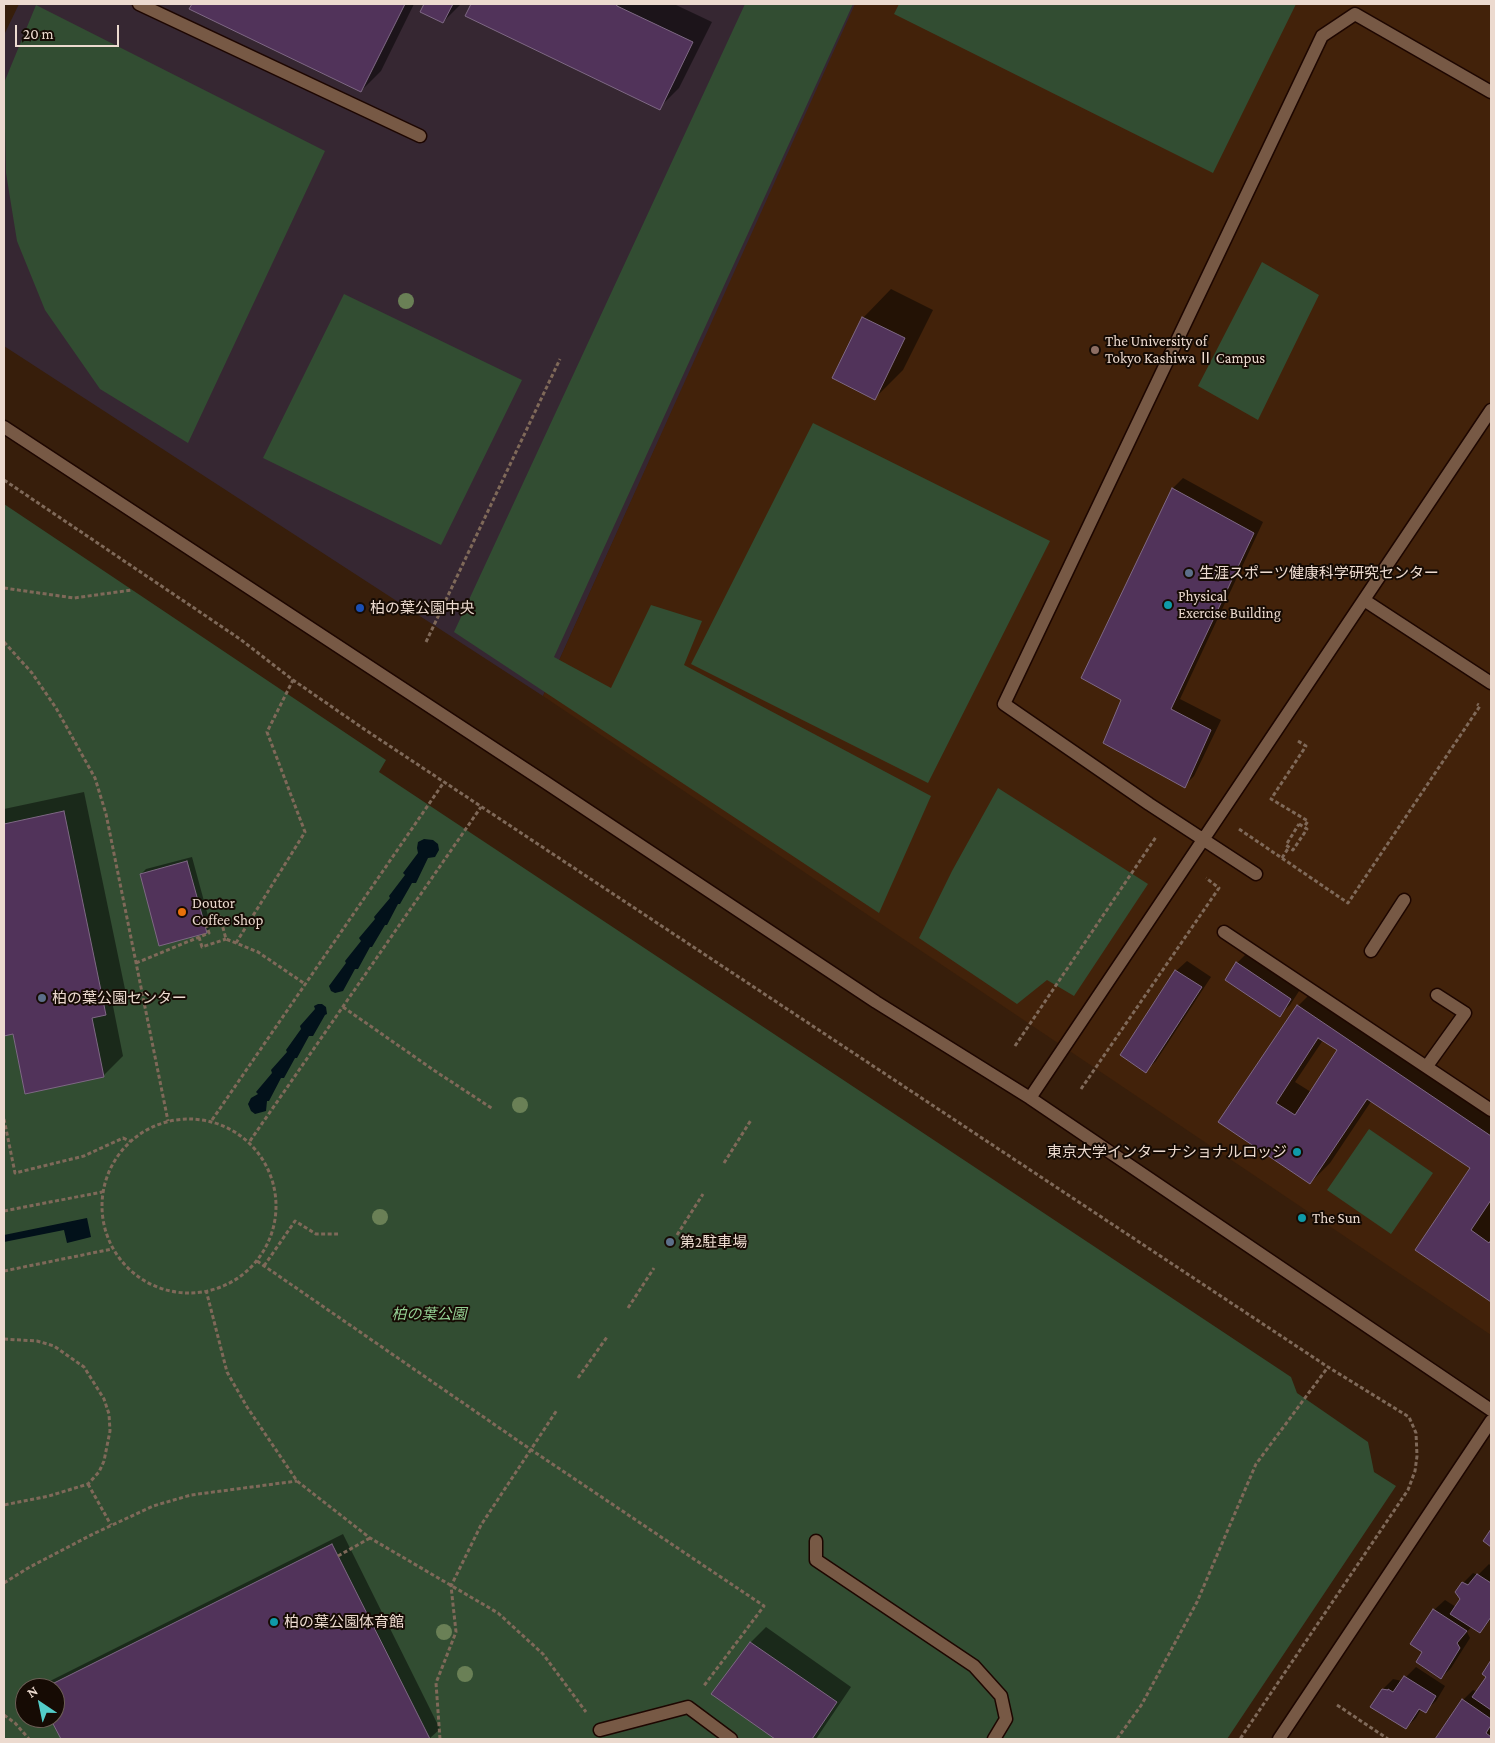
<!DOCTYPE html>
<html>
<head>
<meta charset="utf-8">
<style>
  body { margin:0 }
  #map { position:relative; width:1495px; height:1743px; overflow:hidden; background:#371e0b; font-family:"Crimson Pro",serif }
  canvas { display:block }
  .frame { position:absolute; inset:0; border:5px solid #ecdacf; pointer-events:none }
  .north { position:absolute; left:15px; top:1678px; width:50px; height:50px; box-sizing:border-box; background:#160b04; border:1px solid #6c5e55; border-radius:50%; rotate:326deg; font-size:14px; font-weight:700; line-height:20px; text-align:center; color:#ecdacf }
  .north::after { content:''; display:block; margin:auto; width:18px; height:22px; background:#53cdc9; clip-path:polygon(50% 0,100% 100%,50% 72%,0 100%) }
  .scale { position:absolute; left:15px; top:25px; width:104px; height:22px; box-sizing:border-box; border:2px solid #ecdacf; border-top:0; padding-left:6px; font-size:15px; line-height:18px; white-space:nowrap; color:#ecdacf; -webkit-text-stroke:4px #160b04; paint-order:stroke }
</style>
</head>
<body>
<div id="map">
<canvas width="1495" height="1743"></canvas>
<div class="frame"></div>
<div class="north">N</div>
<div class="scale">20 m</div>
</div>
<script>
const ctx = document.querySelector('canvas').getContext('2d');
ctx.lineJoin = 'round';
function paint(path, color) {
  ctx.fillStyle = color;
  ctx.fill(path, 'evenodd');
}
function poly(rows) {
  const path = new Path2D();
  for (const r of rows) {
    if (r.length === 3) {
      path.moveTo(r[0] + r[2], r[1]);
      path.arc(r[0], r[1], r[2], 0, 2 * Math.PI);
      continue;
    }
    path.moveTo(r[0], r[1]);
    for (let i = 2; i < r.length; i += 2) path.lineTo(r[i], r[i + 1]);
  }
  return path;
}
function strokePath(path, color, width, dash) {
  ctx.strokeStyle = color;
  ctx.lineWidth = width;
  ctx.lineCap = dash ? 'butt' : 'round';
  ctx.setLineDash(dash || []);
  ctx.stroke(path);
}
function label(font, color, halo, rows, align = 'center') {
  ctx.font = font + ' "Crimson Pro","Noto Sans JP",serif';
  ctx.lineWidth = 4;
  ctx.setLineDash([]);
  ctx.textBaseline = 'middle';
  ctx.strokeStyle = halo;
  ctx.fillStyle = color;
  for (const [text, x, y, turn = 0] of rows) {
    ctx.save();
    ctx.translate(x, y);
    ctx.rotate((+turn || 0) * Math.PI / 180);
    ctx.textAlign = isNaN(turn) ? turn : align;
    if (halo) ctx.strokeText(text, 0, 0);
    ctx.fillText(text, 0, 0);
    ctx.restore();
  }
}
paint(poly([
  [19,4,857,4,543,696,4,346,4,35]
]), '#362732');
paint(poly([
  [855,4,1491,4,1491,1335,543,696]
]), '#42220a');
paint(poly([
  [745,4,853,4,554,657,611,688,651,605,702,621,684,665,931,796,879,913,454,632],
  [899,4,1296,4,1213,173,894,14],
  [36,5,325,151,188,443,100,389,45,310,17,241,6,173,4,83],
  [1262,262,1319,295,1258,420,1198,386],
  [344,294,522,380,441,545,263,458],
  [813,423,1050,541,928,783,691,664],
  [4,504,386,760,379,772,1291,1377,1297,1393,1368,1442,1374,1472,1396,1486,1227,1739,4,1739],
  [25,1688,55,1688,55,1718,25,1718],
  [998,788,1148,884,1074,996,1047,980,1017,1004,919,938,952,871],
  [1369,1129,1433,1173,1391,1234,1327,1190]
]), '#324d32');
paint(poly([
  [424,839,433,840,438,844,439,850,435,857,428,858,416,883,412,883,400,904,398,904,387,925,385,925,372,947,370,947,358,969,355,969,343,991,335,993,331,991,329,986,346,963,345,961,361,941,359,938,375,919,374,917,390,898,389,896,405,875,403,873,418,853,417,848,418,842],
  [318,1004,322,1004,326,1007,327,1014,325,1015,313,1036,309,1036,297,1058,295,1058,284,1078,281,1078,269,1101,267,1101,266,1111,255,1114,251,1111,248,1104,251,1098,258,1094,256,1092,272,1073,271,1070,287,1052,286,1050,301,1029,300,1026,315,1009,314,1006],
  [87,1218,91,1237,67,1243,64,1230,4,1242,4,1235]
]), '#02111a');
paint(poly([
  [193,4,414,4,381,71,361,91,191,9],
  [425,4,461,4,443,22,422,11],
  [473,4,674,4,712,22,679,88,659,108,467,15],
  [891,289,933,310,903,370,875,398,863,318],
  [1183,478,1263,522,1180,699,1221,720,1194,776,1184,786,1122,699,1083,677,1173,488],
  [84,792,126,994,113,1006,123,1056,103,1076,14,1032,4,1035,4,809],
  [192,857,211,927,206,932,141,874,146,869],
  [1247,953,1301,988,1290,1005,1279,1015,1237,963],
  [1187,961,1211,977,1156,1061,1146,1071,1176,971],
  [1318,986,1491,1103,1491,1208,1490,1210,1491,1211,1491,1300,1416,1250,1472,1168,1372,1100,1330,1163,1310,1183,1219,1122,1298,1006],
  [1323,1040,1338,1050,1311,1092,1295,1082],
  [343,1534,440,1729,429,1739,62,1739,51,1718,55,1718,55,1688,42,1688,48,1682],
  [1489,1564,1491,1566,1491,1619,1480,1632,1472,1626,1467,1632,1470,1638,1451,1668,1441,1678,1423,1652,1412,1644,1434,1610,1445,1600,1456,1607,1461,1599,1463,1583,1473,1573,1478,1575],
  [766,1627,851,1687,816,1739,777,1739,713,1694,751,1642],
  [1491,1662,1491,1739,1436,1739,1463,1700,1473,1690,1477,1692,1488,1677,1483,1673],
  [1416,1667,1445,1686,1436,1701,1425,1711,1421,1709,1416,1718,1406,1728,1383,1689,1393,1679,1402,1681]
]), '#0007');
const building = poly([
  [192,4,405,4,361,92,189,9,192,4],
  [424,4,453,4,443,23,420,12,424,4],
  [471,4,616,4,617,6,693,42,660,110,465,16,471,4],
  [862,317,905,338,875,400,832,378,862,317],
  [1172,488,1254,533,1171,709,1211,730,1185,788,1103,743,1121,700,1081,678,1172,488],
  [64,811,106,1015,92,1018,104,1077,25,1094,13,1034,4,1036,4,824,64,811],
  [187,861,207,933,159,946,140,874,187,861],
  [1236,962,1291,999,1280,1017,1225,980,1236,962],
  [1175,970,1202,987,1146,1073,1120,1055,1175,970],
  [1297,1005,1491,1136,1491,1200,1471,1230,1489,1243,1491,1240,1491,1302,1415,1250,1470,1168,1367,1099,1310,1184,1218,1122,1297,1005],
  [1318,1038,1337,1050,1295,1115,1276,1103,1318,1038],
  [1491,1529,1491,1547,1483,1541,1491,1529],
  [332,1544,430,1739,61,1739,50,1718,55,1718,55,1688,44,1688,332,1544],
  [1477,1574,1491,1583,1491,1617,1480,1633,1450,1614,1460,1599,1455,1592,1462,1582,1468,1585,1477,1574],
  [1433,1609,1467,1631,1457,1643,1460,1648,1441,1679,1416,1662,1422,1652,1410,1644,1433,1609],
  [750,1642,837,1702,812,1739,775,1739,711,1694,750,1642],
  [1491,1660,1491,1710,1472,1697,1486,1677,1482,1674,1491,1660],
  [1404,1676,1436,1696,1426,1713,1419,1709,1406,1729,1370,1707,1382,1689,1388,1690,1388,1689,1393,1692,1404,1676],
  [1462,1699,1491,1719,1491,1725,1486,1733,1491,1737,1491,1739,1435,1739,1462,1699]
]);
paint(building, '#51335a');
strokePath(building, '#7e6884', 1);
const minor = poly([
  [139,4,420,136],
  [4,427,545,782,876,1002,1030,1098,1491,1410],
  [1364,600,1491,683],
  [1256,874,1149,804,1004,704,1322,36,1355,14,1491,92],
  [1224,932,1491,1110],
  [1371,951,1404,900],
  [1427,1066,1465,1013,1437,995],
  [1030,1098,1491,410],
  [816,1541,816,1560,974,1666,1001,1696,1006,1719,994,1739],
  [600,1730,688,1707,731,1739],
  [1279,1739,1491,1421]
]);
strokePath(minor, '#1d0600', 15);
strokePath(poly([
  [4,480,240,639,293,680,364,729,1328,1367,1409,1417,1416,1433,1417,1456,1415,1471,1408,1490,1240,1739],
  [4,588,74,598,132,590],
  [4,642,32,673,56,708,95,778,106,814,168,1121],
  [426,642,560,359],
  [1298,741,1306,746,1271,799,1308,821,1304,827],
  [1299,824,1307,829,1293,850,1286,845,1299,824],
  [1239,829,1348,903,1480,706,1477,704],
  [1282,858,1289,847],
  [205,921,220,917,226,939,258,952,305,984],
  [199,937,202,947,226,939],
  [236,943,305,832,267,732,293,680],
  [136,963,209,933,205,921],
  [343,1007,435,1071,493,1109],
  [1015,1046,1156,837],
  [1081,1089,1219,888,1206,878],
  [189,1206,87],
  [4,1119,15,1173,84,1156,123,1138,130,1141],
  [212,1120,444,782],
  [250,1141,481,807],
  [724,1163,751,1120],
  [4,1211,102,1192],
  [677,1235,703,1194],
  [257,1261,530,1449,764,1606,703,1687],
  [264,1266,295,1221,316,1234,338,1234],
  [4,1271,112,1249],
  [206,1290,227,1372,247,1407,297,1481,370,1538,498,1613,543,1654,586,1712],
  [628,1308,654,1268],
  [4,1339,37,1341,54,1346,84,1367,104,1399,109,1414,110,1431,104,1461,99,1472,88,1484,49,1496,4,1505],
  [578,1378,607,1337],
  [88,1484,111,1525],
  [338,1556,370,1538],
  [4,1583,28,1568,93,1534,153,1506,191,1495,297,1481],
  [1337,1705,1388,1739],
  [4,1715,15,1723,29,1739],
  [440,1739,436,1683,456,1632,451,1586,481,1525,557,1410],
  [1117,1739,1142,1704,1197,1602,1256,1464,1328,1367]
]), '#7f6959', 3, [4, 2.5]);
strokePath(minor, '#775945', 12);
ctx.fillStyle = '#6a8056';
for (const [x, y] of [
  [406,301],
  [520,1105],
  [380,1217],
  [444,1632],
  [465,1674]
]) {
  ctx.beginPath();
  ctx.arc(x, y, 8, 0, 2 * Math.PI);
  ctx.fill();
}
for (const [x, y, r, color] of [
  [1095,350,5,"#8d6e63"],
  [1189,573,5,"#5c6f8a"],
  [1168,605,5,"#0f9aa8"],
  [360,608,5,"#1a4fb4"],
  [182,912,5,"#e8710a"],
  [42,998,5,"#5c6f8a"],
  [1297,1152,5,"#0f9aa8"],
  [1302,1218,5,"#0f9aa8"],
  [670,1242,5,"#5c6f8a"],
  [274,1622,5,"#0f9aa8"]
]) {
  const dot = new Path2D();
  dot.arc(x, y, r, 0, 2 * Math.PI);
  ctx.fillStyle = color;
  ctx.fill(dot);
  strokePath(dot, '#160b04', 2);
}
label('15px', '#ecdacf', '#160b04', [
  ["The University of",1105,341],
  ["Tokyo Kashiwa Ⅱ Campus",1105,358],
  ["生涯スポーツ健康科学研究センター",1199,573],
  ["Physical",1178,596],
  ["Exercise Building",1178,613],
  ["柏の葉公園中央",370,608],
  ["Doutor",192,903],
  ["Coffee Shop",192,920],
  ["柏の葉公園センター",52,998],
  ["東京大学インターナショナルロッジ",1287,1152,"right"],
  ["The Sun",1312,1218],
  ["第2駐車場",680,1242],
  ["柏の葉公園体育館",284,1622]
], 'left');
label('italic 15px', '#94d093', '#160b04', [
  ["柏の葉公園",429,1314]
]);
</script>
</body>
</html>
